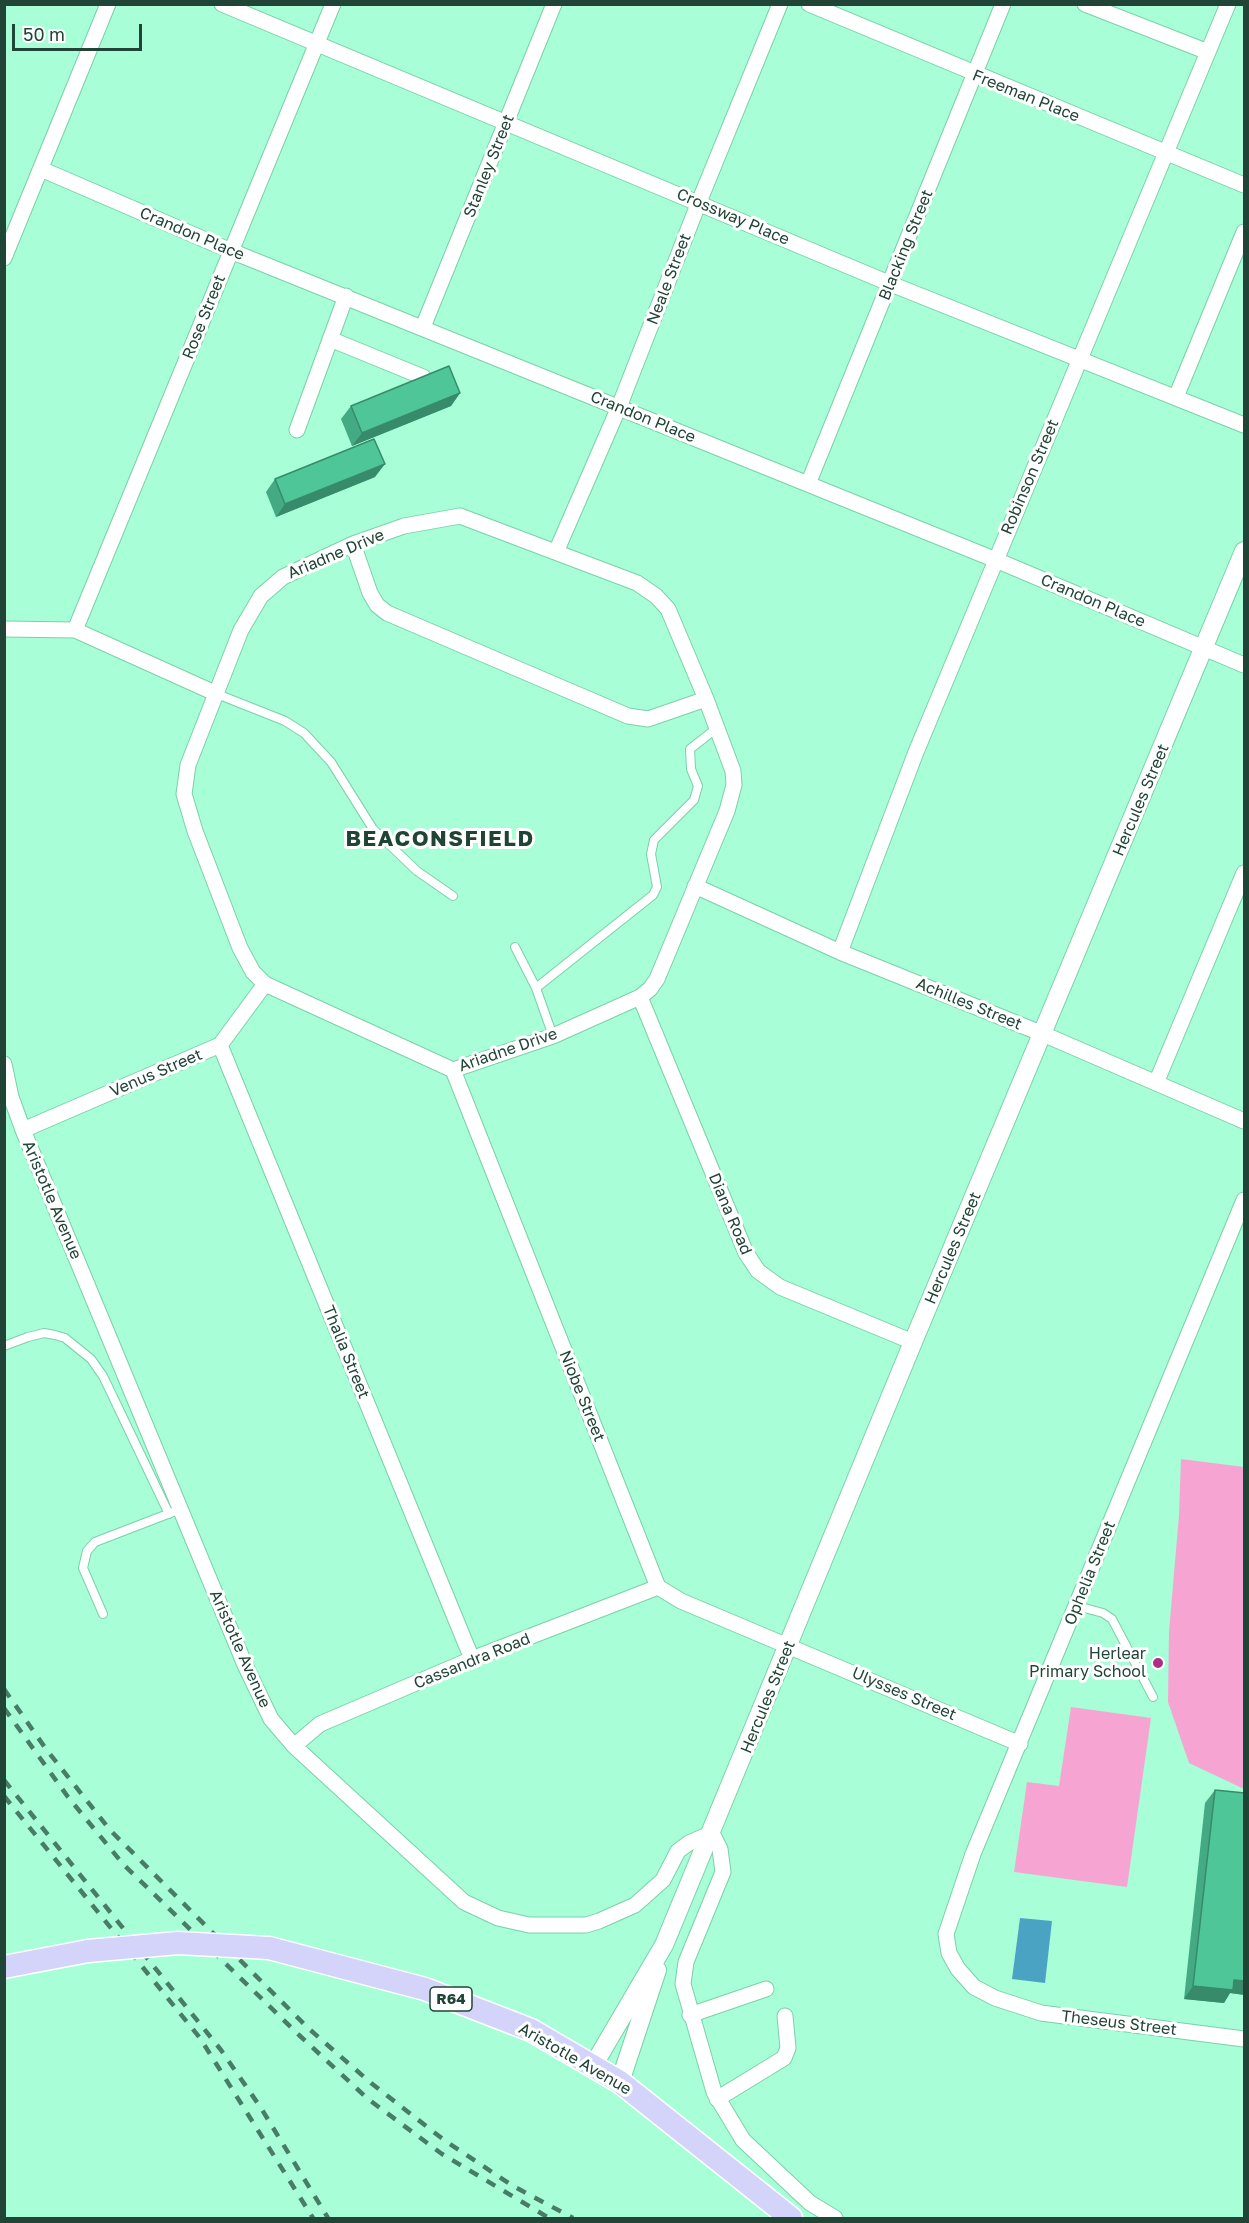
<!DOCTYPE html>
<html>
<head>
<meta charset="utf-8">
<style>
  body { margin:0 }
  #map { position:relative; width:1249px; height:2223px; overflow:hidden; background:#a7fed7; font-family:"Golos Text",sans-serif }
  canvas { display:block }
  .frame { position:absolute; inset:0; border:6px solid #204435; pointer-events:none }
  .scale { position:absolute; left:12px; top:24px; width:130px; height:27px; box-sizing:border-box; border:3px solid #204435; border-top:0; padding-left:8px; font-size:18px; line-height:21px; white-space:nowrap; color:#204435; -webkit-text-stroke:4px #fff; paint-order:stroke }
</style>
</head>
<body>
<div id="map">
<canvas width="1249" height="2223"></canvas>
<div class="frame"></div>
<div class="scale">50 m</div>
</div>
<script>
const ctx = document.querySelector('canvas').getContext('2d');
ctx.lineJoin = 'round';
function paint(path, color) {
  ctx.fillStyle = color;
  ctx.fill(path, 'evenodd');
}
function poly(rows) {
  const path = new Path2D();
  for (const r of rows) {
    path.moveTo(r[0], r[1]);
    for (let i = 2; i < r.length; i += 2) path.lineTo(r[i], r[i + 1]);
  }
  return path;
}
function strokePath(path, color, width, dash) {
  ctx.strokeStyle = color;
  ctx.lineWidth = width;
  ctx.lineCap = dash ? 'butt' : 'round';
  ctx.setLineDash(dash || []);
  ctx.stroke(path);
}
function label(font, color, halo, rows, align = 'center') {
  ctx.font = font + ' "Golos Text",sans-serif';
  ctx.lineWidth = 6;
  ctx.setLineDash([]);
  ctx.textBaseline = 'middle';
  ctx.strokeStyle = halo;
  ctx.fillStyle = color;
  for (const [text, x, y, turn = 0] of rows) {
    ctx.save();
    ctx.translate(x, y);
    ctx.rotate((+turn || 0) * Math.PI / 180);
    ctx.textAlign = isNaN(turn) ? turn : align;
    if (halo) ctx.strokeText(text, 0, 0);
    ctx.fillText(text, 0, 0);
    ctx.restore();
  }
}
paint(poly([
  [1181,1459,1244,1467,1244,1789,1189,1763,1168,1702,1169,1632,1179,1515],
  [1071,1707,1151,1718,1127,1887,1014,1872,1027,1782,1059,1786]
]), '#f6a5d3');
paint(poly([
  [1020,1918,1052,1921,1045,1983,1012,1979]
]), '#4ba3c3');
const service = poly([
  [217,694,285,721,304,733,331,762,373,829,417,871,453,896],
  [515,947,536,988],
  [553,1036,536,988,653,895,657,887,651,854,654,840,694,800,698,786,691,769,690,749,717,728],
  [4,1346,28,1337,44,1333,55,1335,65,1338,91,1359,103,1376,169,1514],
  [1077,1606,1103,1613,1112,1619,1153,1697],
  [103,1614,83,1568,87,1551,95,1542,173,1512]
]);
const minor = poly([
  [222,4,891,284,1244,425],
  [809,4,1244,185],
  [1085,4,1208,52],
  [41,169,231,251,996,560,1244,665],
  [4,258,108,4],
  [423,327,554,4],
  [330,339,423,377],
  [1176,397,1244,232],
  [297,430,346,296],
  [808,484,1003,4],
  [460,516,637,583,656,596,668,609,706,699,733,771,734,785,727,811,657,979,650,989,640,997,553,1036,453,1070,265,984,253,972,240,948,195,831,184,794,188,765,241,630,261,596,283,577,353,544,404,526,460,516],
  [353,544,370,593,377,605,387,613,628,716,648,719,706,699],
  [556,552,619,407,699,202,780,4],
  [4,629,75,630,217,694],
  [75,630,333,4],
  [695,886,840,952,1043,1034,1244,1121],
  [840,952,916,752,1228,4],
  [640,997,746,1253,758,1271,780,1287,913,1342],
  [220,1045,472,1659],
  [4,1064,11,1097,23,1130,245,1665,271,1719,294,1746,464,1902,498,1918,529,1925,586,1925,599,1921,635,1905,663,1880,678,1851,689,1843,712,1833,720,1849,723,1872,686,1962,683,1984,714,2092,743,2140,810,2203,835,2218],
  [453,1070,658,1587,681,1601,1020,1744],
  [1156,1083,1244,873],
  [23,1130,220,1045,265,984],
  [1244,1200,973,1854,946,1934,949,1953,958,1969,974,1987,995,1998,1041,2013,1244,2039],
  [294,1746,320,1724,472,1659,658,1587],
  [690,2015,766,1989],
  [717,2099,784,2058,788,2048,785,2016]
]);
const tertiary = poly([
  [593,2066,664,1945,913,1342,1244,551],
  [620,2082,657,1970]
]);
const primary = poly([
  [269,1948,425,1989,531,2030,620,2082,791,2218],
  [4,1967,88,1951]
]);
strokePath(service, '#7ad0ab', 10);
strokePath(minor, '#7ad0ab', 17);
strokePath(tertiary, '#7ad0ab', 20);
strokePath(primary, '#fff', 25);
strokePath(service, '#fff', 8);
strokePath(minor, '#fff', 15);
strokePath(tertiary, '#fff', 18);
strokePath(primary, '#d4d4fb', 22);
strokePath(poly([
  [4,1689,46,1749,110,1830,308,2028,371,2083,444,2140,513,2186,573,2218],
  [4,1708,68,1797,123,1864,299,2035,368,2099,442,2154,549,2218],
  [4,1780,221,2050,261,2108,328,2218],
  [4,1796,200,2038,313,2218]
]), '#497c66', 4.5, [10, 10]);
const primaryBridge = poly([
  [88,1951,178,1943,269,1948]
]);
strokePath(primaryBridge, '#fff', 25, []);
strokePath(primaryBridge, '#d4d4fb', 22);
paint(poly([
  [460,393,451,406,352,446,341,419,351,406],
  [375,477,276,517,266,492,275,479],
  [1215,1790,1245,1793,1245,1995,1230,1993,1224,2003,1184,1999,1205,1803]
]), '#43aa83');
paint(poly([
  [460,393,451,406,352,446,362,433],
  [385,464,375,477,276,517,285,504],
  [1234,1980,1245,1981,1245,1995,1230,1993,1224,2003,1184,1999,1193,1986]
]), '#378b6a');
const building = poly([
  [449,366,460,393,362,433,351,406,449,366],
  [374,439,385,464,285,504,275,479,374,439],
  [1215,1790,1245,1793,1245,1981,1234,1980,1233,1990,1193,1986,1215,1790]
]);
paint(building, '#4ec698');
strokePath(building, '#378b6a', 1.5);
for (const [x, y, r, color] of [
  [1158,1663,6,"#ab2f82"]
]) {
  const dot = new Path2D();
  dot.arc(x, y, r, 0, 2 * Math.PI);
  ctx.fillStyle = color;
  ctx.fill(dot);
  strokePath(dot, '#fff', 2);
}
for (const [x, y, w] of [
  [451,1999,42]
]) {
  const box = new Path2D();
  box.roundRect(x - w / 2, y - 12, w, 24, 4.5);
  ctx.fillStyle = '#fff';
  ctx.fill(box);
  strokePath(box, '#204435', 1.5);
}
label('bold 15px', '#204435', null, [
  ["R64",451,1999]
]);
label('16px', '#204435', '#fff', [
  ["Freeman Place",1026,96,22],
  ["Stanley Street",489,166,-68],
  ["Crossway Place",733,217,23],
  ["Crandon Place",192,234,23],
  ["Blacking Street",906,245,-68],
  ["Neale Street",669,279,-69],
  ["Rose Street",204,317,-68],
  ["Crandon Place",643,417,22],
  ["Robinson Street",1030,477,-67],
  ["Ariadne Drive",336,554,-23],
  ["Crandon Place",1093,601,23],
  ["Hercules Street",1141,800,-67],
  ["Achilles Street",969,1004,22],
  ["Ariadne Drive",508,1050,-19],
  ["Venus Street",156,1073,-23],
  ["Aristotle Avenue",52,1200,67],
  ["Diana Road",730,1214,67],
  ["Hercules Street",953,1248,-67],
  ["Thalia Street",346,1352,68],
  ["Niobe Street",582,1396,68],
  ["Ophelia Street",1090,1573,-68],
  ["Aristotle Avenue",240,1649,66],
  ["Cassandra Road",472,1661,-22],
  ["Ulysses Street",904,1694,23],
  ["Hercules Street",768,1697,-68],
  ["Theseus Street",1119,2023,7],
  ["Aristotle Avenue",575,2059,30]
]);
label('16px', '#204435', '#fff', [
  ["Herlear",1146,1654],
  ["Primary School",1146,1672]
], 'right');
ctx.letterSpacing = '1.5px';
label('bold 22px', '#204435', '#fff', [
  ["BEACONSFIELD",440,839]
]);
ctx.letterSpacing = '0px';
</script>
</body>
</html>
